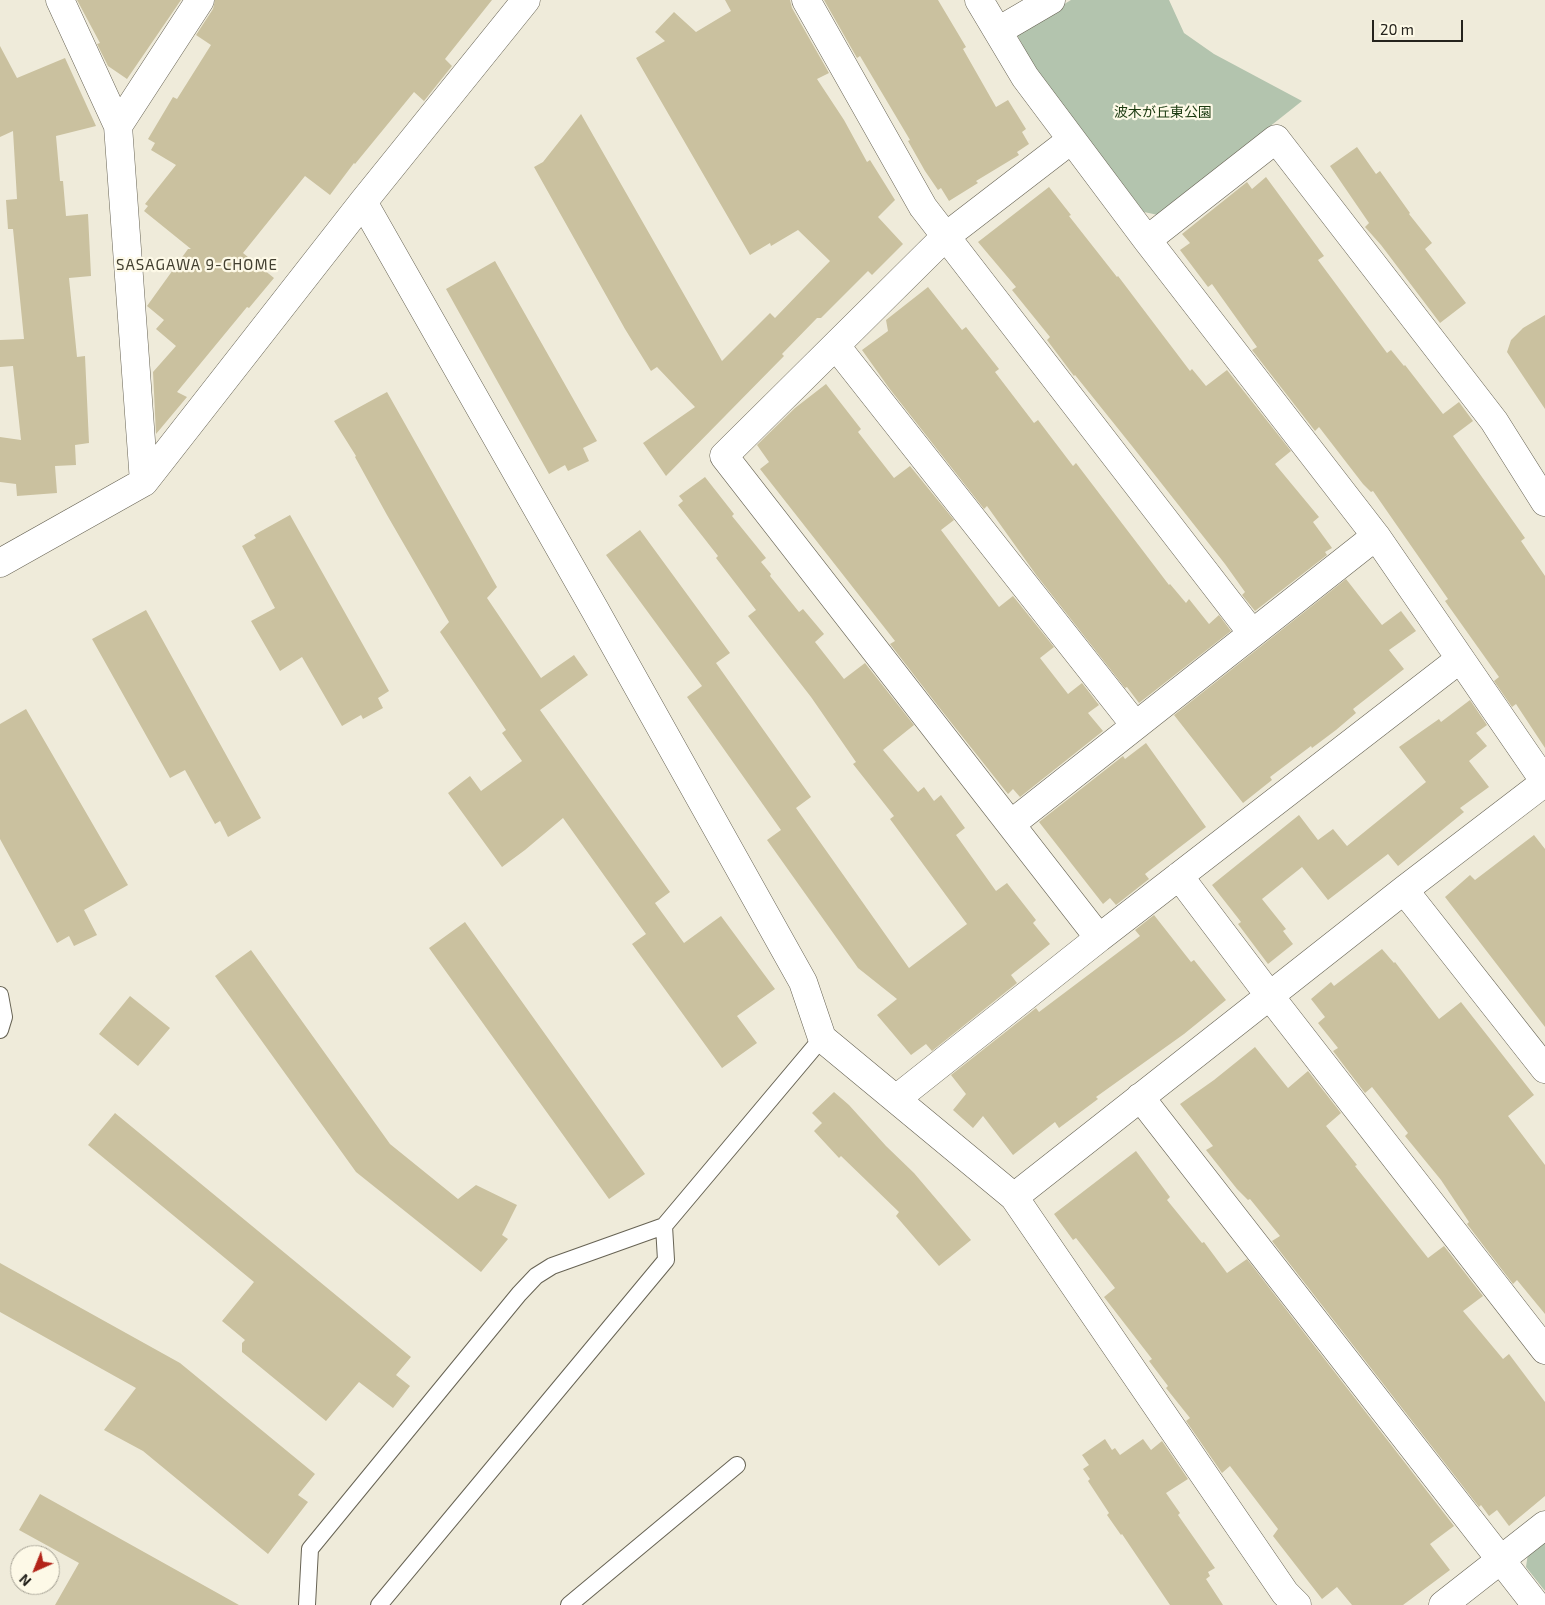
<!DOCTYPE html>
<html>
<head>
<meta charset="utf-8">
<style>
  body { margin:0 }
  #map { position:relative; width:1545px; height:1605px; overflow:hidden; background:#efebda; font-family:"Exo 2",sans-serif }
  canvas { display:block }
  .north { position:absolute; left:10px; top:1545px; width:50px; height:50px; box-sizing:border-box; background:#fdf9e7; border:1px solid #a7a396; border-radius:50%; rotate:224deg; font-size:14px; font-weight:700; line-height:20px; text-align:center; color:#25231d }
  .north::after { content:''; display:block; margin:auto; width:18px; height:22px; background:#b32419; clip-path:polygon(50% 0,100% 100%,50% 72%,0 100%) }
  .scale { position:absolute; left:1372px; top:20px; width:91px; height:22px; box-sizing:border-box; border:2px solid #25231d; border-top:0; padding-left:6px; font-size:15px; line-height:18px; white-space:nowrap; color:#25231d; -webkit-text-stroke:4px #fdf9e7; paint-order:stroke }
</style>
</head>
<body>
<div id="map">
<canvas width="1545" height="1605"></canvas>
<div class="north">N</div>
<div class="scale">20 m</div>
</div>
<script>
const ctx = document.querySelector('canvas').getContext('2d');
ctx.lineJoin = 'round';
function paint(path, color) {
  ctx.fillStyle = color;
  ctx.fill(path, 'evenodd');
}
function poly(rows) {
  const path = new Path2D();
  for (const r of rows) {
    path.moveTo(r[0], r[1]);
    for (let i = 2; i < r.length; i += 2) path.lineTo(r[i], r[i + 1]);
  }
  return path;
}
function strokePath(path, color, width, dash) {
  ctx.strokeStyle = color;
  ctx.lineWidth = width;
  ctx.lineCap = dash ? 'butt' : 'round';
  ctx.setLineDash(dash || []);
  ctx.stroke(path);
}
function label(font, color, halo, rows, align = 'center') {
  ctx.font = font + ' "Exo 2","Noto Sans JP",sans-serif';
  ctx.lineWidth = 4.5;
  ctx.setLineDash([]);
  ctx.textBaseline = 'middle';
  ctx.strokeStyle = halo;
  ctx.fillStyle = color;
  for (const [text, x, y, turn = 0] of rows) {
    ctx.save();
    ctx.translate(x, y);
    ctx.rotate((+turn || 0) * Math.PI / 180);
    ctx.textAlign = isNaN(turn) ? turn : align;
    if (halo) ctx.strokeText(text, 0, 0);
    ctx.fillText(text, 0, 0);
    ctx.restore();
  }
}
paint(poly([
  [1071,0,1169,0,1184,33,1214,54,1302,101,1158,215,1144,212,1039,76,1016,33],
  [1545,1540,1545,1591,1526,1567,1528,1553]
]), '#b3c4ae');
paint(poly([
  [77,0,181,0,127,79,108,66,97,44,100,43],
  [215,0,492,0,445,59,452,66,424,101,414,92,355,164,354,163,330,195,305,176,243,253,274,278,249,308,247,307,177,392,187,397,156,434,153,372,176,346,156,329,164,320,147,306,188,249,191,249,144,211,148,206,145,204,176,165,151,150,155,143,148,139,173,97,177,99,211,45,196,35,213,9],
  [725,0,790,0,792,8,829,73,817,79,844,120,867,162,870,160,895,200,878,217,903,244,872,275,868,271,821,318,817,318,782,354,784,356,666,476,643,443,695,407,657,367,651,371,625,329,534,167,543,162,581,114,722,361,770,313,775,318,830,261,798,230,771,246,770,243,750,255,636,58,665,41,655,32,674,12,696,32,731,11],
  [824,0,938,0,966,47,963,49,996,107,1008,100,1026,129,1022,132,1029,144,1017,152,1019,155,976,181,978,183,949,201,941,188,938,190,925,171,908,141,910,140,860,56,857,58],
  [0,46,17,78,65,58,96,126,56,136,60,181,63,181,66,216,88,214,91,276,69,278,77,357,85,356,89,443,75,445,76,465,55,466,57,493,17,496,16,484,0,482,0,437,21,440,13,366,0,367,0,340,24,339,13,229,8,229,6,200,17,199,13,131,0,137],
  [1357,147,1376,174,1380,171,1410,213,1409,214,1432,243,1425,249,1466,303,1440,323,1381,245,1365,227,1369,223,1330,166],
  [1266,177,1324,256,1318,260,1387,353,1391,350,1404,366,1405,365,1443,414,1459,402,1473,421,1453,436,1525,538,1521,541,1545,576,1545,748,1516,704,1512,707,1494,681,1499,677,1445,601,1448,599,1373,491,1371,492,1363,484,1319,427,1315,431,1252,350,1257,347,1212,284,1208,287,1180,250,1190,243,1182,234,1247,182,1252,189],
  [1049,187,1071,215,1069,216,1117,277,1118,276,1190,371,1192,369,1206,386,1227,370,1291,451,1275,464,1319,517,1313,522,1332,548,1325,552,1327,555,1255,611,1242,595,1245,592,1225,564,1132,446,1075,375,1074,376,1047,340,1050,337,1012,290,1016,287,978,242],
  [495,261,597,441,583,448,589,461,568,471,565,465,549,474,446,289],
  [928,287,962,330,966,327,999,369,995,372,1034,423,1038,420,1073,466,1076,463,1169,585,1170,584,1186,603,1189,599,1209,624,1219,615,1231,631,1139,703,1127,687,1125,688,1037,576,987,506,984,509,889,388,862,350,888,331,886,320],
  [1545,315,1545,409,1507,352,1511,340,1523,328],
  [826,384,861,429,858,432,894,478,910,466,954,520,941,530,999,607,1013,596,1054,647,1040,658,1068,694,1082,683,1099,705,1088,713,1103,731,1020,797,1013,789,1008,794,938,706,890,644,895,641,760,469,769,462,757,445,795,408],
  [387,392,497,587,487,598,541,678,574,655,588,675,540,710,670,892,655,903,684,943,721,916,775,989,737,1016,757,1043,722,1068,632,944,646,934,563,818,525,850,502,867,448,793,470,776,481,791,522,761,502,733,506,730,440,632,449,622,387,515,355,457,356,456,334,421],
  [705,477,734,514,732,516,766,558,761,562,771,574,770,576,799,612,803,609,824,634,815,642,844,679,865,663,914,725,883,750,918,792,924,787,934,801,941,795,965,828,956,835,996,891,1007,883,1036,920,1033,923,1050,944,1011,975,1017,983,932,1051,926,1044,911,1055,877,1015,897,999,858,968,767,840,781,830,687,697,702,686,606,555,640,530,730,653,716,663,811,797,796,808,909,968,967,924,890,819,894,816,853,764,856,762,811,697,748,616,756,610,716,558,718,556,678,505,683,501,679,496],
  [290,515,389,691,378,698,383,708,363,719,361,715,342,726,302,657,280,671,251,621,275,608,242,546,256,538,254,535],
  [1346,579,1382,625,1401,611,1416,631,1389,650,1404,669,1353,709,1356,713,1336,730,1312,748,1311,746,1270,777,1272,780,1243,803,1174,715],
  [146,610,261,818,228,837,220,821,215,824,185,770,170,778,92,639],
  [1470,700,1487,725,1476,733,1487,746,1469,761,1489,787,1460,808,1464,812,1398,866,1388,854,1328,900,1302,867,1262,899,1286,929,1283,931,1293,944,1268,964,1238,924,1241,922,1212,885,1299,815,1318,840,1333,829,1347,846,1426,782,1399,747,1439,719,1441,722],
  [26,709,128,885,84,910,97,935,74,946,69,936,57,943,0,839,0,724],
  [1146,743,1206,827,1145,874,1149,879,1116,905,1110,898,1103,904,1039,822,1123,756,1125,759],
  [1534,835,1545,849,1545,1027,1445,897,1470,875,1475,880],
  [1154,915,1191,962,1194,960,1226,1000,1184,1034,1096,1097,1098,1099,1059,1128,1055,1122,1013,1155,983,1116,973,1128,953,1110,966,1094,951,1075,1036,1008,1039,1012,1140,936,1135,930],
  [465,922,645,1174,609,1199,429,948],
  [1382,949,1394,963,1395,962,1439,1019,1461,1002,1534,1095,1508,1116,1545,1165,1545,1314,1517,1280,1513,1284,1467,1224,1469,1222,1441,1180,1405,1136,1408,1133,1372,1087,1365,1093,1333,1051,1338,1048,1318,1023,1325,1017,1311,999,1331,982,1334,986],
  [251,950,390,1144,458,1199,476,1185,517,1205,502,1235,508,1239,481,1272,356,1172,215,976],
  [130,996,170,1028,138,1066,99,1034],
  [1255,1047,1288,1088,1308,1071,1341,1113,1326,1126,1357,1165,1355,1166,1428,1258,1444,1246,1483,1296,1463,1311,1503,1359,1509,1354,1545,1402,1545,1496,1509,1526,1497,1510,1489,1516,1481,1505,1479,1507,1272,1241,1280,1236,1250,1199,1248,1200,1237,1189,1206,1150,1213,1146,1180,1104,1214,1080],
  [834,1092,849,1105,886,1146,914,1173,971,1240,939,1266,896,1216,899,1212,841,1156,839,1158,814,1131,822,1123,812,1113],
  [115,1113,411,1357,396,1375,410,1386,393,1408,359,1382,326,1421,242,1352,242,1343,245,1340,222,1321,254,1282,88,1145],
  [1136,1151,1170,1197,1167,1200,1202,1243,1204,1242,1227,1273,1247,1259,1454,1526,1430,1544,1450,1570,1403,1605,1352,1605,1337,1587,1322,1599,1273,1536,1278,1529,1230,1466,1222,1473,1186,1421,1190,1418,1166,1388,1168,1386,1149,1361,1152,1359,1104,1297,1115,1288,1076,1238,1073,1240,1054,1214],
  [0,1263,180,1363,315,1474,298,1495,308,1502,268,1554,143,1451,104,1430,136,1388,0,1312],
  [1105,1439,1112,1450,1115,1448,1120,1455,1143,1439,1151,1450,1162,1441,1188,1479,1166,1493,1180,1513,1178,1515,1215,1568,1208,1572,1210,1576,1206,1579,1223,1605,1170,1605,1122,1534,1121,1535,1107,1515,1109,1513,1088,1481,1090,1479,1083,1469,1089,1465,1082,1455],
  [40,1494,239,1605,55,1605,79,1563,19,1530]
]), '#cac19f');
const lane = poly([
  [0,995,4,1017,0,1030],
  [307,1605,310,1549,519,1294,536,1276,552,1266,664,1226],
  [379,1605,666,1260,664,1226,822,1038],
  [569,1605,737,1465]
]);
const street = poly([
  [60,0,118,126,144,482],
  [806,0,923,207,1252,633],
  [979,0,1025,77,1147,240,1376,536,1545,782],
  [998,31,1051,0],
  [118,126,200,0],
  [363,202,595,610,803,982,822,1038,1014,1197,1285,1593,1297,1605],
  [1147,240,1276,139,1494,421,1545,502],
  [836,346,1135,725],
  [0,563,144,482,363,202,526,0],
  [1011,824,1376,536],
  [1179,876,1269,995,1545,1350],
  [1404,890,1545,1069],
  [1099,938,1460,659],
  [1140,1097,1536,1605],
  [896,1099,1099,938,724,456,945,237,1071,140],
  [1014,1197,1404,890,1545,782],
  [1443,1605,1545,1525]
]);
strokePath(lane, '#676354', 18);
strokePath(street, '#676354', 29);
strokePath(lane, '#fff', 16);
strokePath(street, '#fff', 28);
label('14px', '#1a390f', '#fdf9e7', [
  ["波木が丘東公園",1163,112]
]);
ctx.letterSpacing = '1px';
label('15px', '#434031', '#fdf9e7', [
  ["SASAGAWA 9-CHOME",197,265]
]);
ctx.letterSpacing = '0px';
</script>
</body>
</html>
